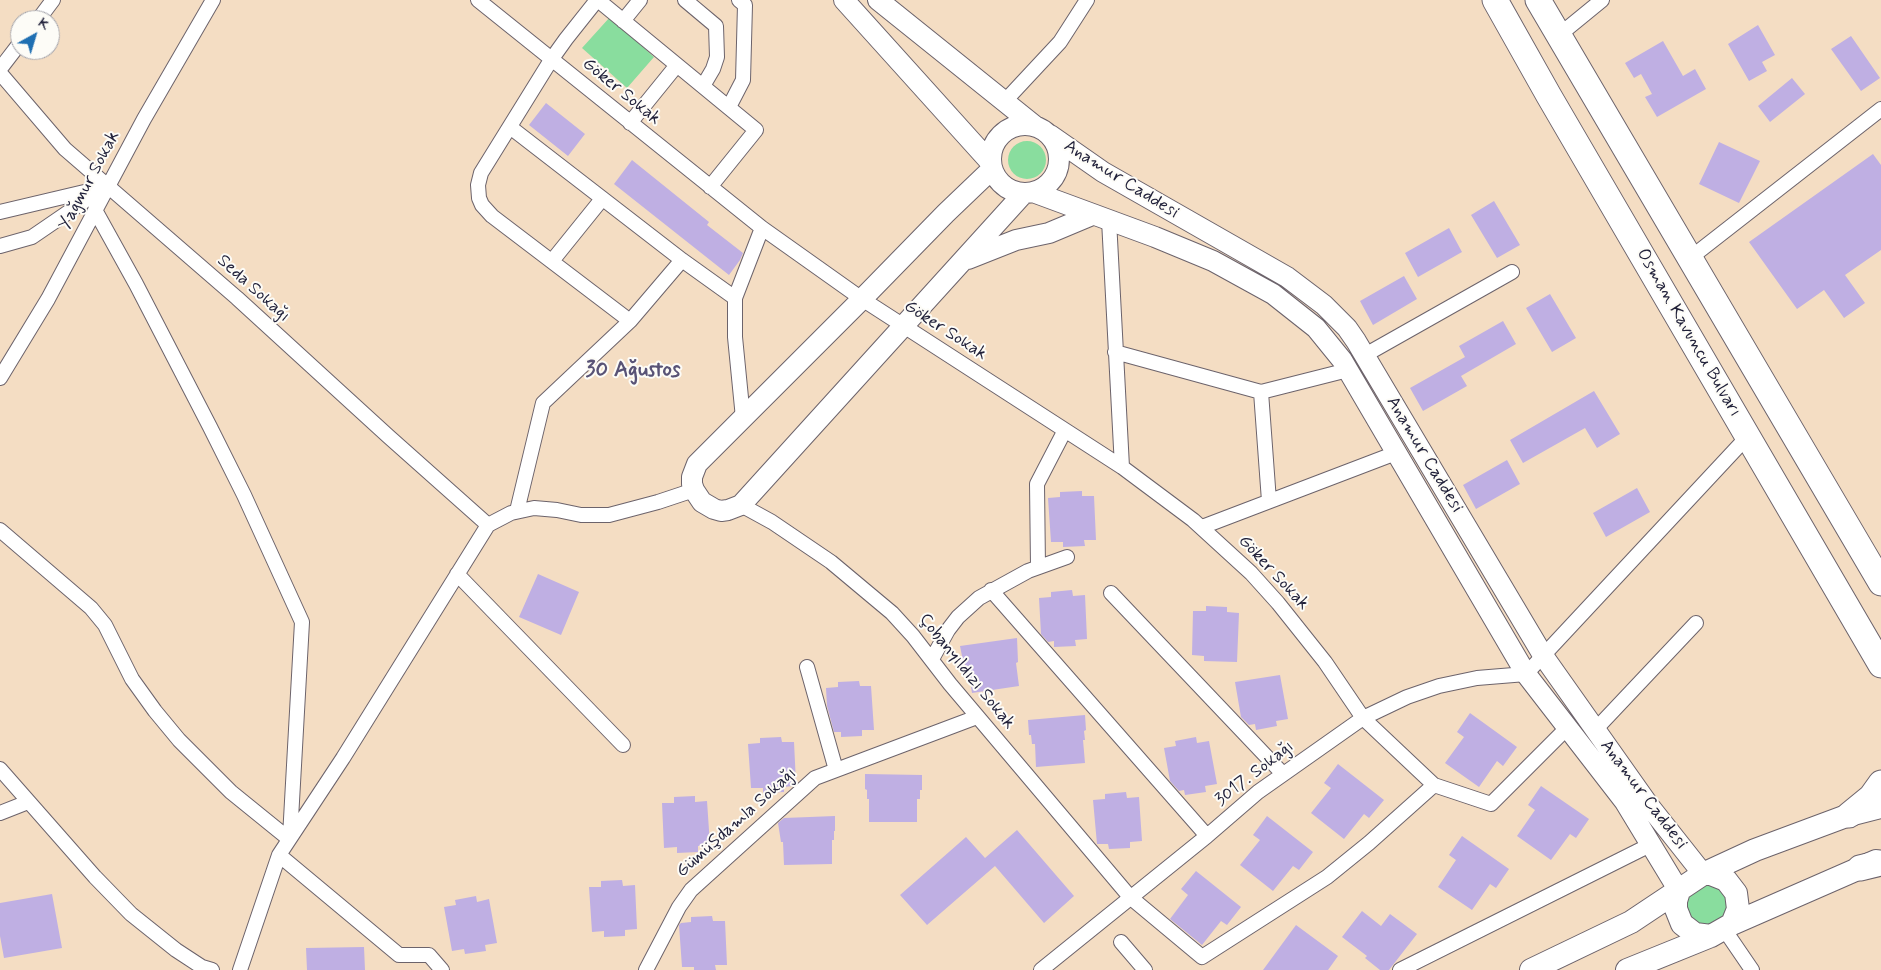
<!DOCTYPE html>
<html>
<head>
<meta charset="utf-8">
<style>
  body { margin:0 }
  #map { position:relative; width:1881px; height:970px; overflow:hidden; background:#f4ddc3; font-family:Mynerve,sans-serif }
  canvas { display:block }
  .north { position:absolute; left:10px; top:10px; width:50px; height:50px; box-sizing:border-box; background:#fdfcf7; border:1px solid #a5a5ac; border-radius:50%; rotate:39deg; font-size:14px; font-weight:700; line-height:20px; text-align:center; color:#22223b }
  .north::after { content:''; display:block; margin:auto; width:18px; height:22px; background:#1f6fb2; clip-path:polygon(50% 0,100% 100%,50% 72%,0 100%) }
</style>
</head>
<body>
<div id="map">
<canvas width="1881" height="970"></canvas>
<div class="north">K</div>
</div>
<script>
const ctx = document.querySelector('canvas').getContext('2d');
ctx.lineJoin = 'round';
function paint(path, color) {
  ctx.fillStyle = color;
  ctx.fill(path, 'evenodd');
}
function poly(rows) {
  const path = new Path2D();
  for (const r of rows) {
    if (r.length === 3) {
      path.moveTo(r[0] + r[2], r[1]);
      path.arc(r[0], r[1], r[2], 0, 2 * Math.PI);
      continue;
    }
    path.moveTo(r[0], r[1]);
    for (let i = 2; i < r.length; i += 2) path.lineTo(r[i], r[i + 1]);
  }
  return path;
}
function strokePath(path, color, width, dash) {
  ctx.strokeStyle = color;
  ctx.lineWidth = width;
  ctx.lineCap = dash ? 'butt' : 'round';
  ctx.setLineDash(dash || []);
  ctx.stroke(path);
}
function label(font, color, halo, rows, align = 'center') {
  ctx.font = font + ' Mynerve,sans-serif';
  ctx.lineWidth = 4;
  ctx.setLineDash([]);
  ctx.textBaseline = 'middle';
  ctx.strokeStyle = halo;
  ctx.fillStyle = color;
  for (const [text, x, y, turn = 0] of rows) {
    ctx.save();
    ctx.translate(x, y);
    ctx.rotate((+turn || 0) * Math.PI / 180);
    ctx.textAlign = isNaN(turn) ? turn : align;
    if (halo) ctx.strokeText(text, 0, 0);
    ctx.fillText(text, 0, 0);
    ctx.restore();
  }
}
paint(poly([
  [610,17,654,57,627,88,582,48],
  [1027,160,19],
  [1707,905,21]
]), '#89dd9e');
paint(poly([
  [1758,25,1775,55,1762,62,1767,71,1749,81,1728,44],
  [1851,36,1880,78,1861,91,1831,49],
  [1663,41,1683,76,1695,69,1706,89,1657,117,1645,97,1652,94,1641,74,1634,78,1625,63],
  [1792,78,1805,94,1770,122,1758,106],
  [546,103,585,134,568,156,529,125],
  [1719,142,1760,161,1739,203,1699,184],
  [1873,154,1881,165,1881,250,1845,275,1865,303,1844,318,1824,290,1797,309,1749,242],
  [632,160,709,222,707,225,743,253,740,260,729,275,614,184],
  [1494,201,1520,245,1497,258,1471,215],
  [1449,228,1462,252,1418,277,1405,253],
  [1404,276,1417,299,1373,325,1360,301],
  [1550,294,1576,338,1552,352,1526,308],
  [1503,321,1516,344,1461,376,1467,386,1423,411,1410,388,1465,357,1459,346],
  [1594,391,1620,434,1597,448,1585,428,1523,463,1510,440],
  [1507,460,1520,484,1476,509,1463,485],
  [1637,488,1650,512,1606,537,1593,513],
  [1082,491,1082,496,1094,496,1096,540,1084,540,1085,546,1063,547,1063,542,1051,542,1048,498,1060,497,1060,492],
  [538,574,579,592,561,635,519,617],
  [1072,590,1073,596,1085,595,1087,639,1075,640,1076,646,1054,647,1054,641,1048,642,1041,634,1039,598,1051,597,1051,592],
  [1206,606,1227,607,1227,612,1239,613,1237,662,1204,661,1204,656,1192,655,1193,611,1206,611],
  [1017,638,1018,662,1016,663,1019,686,972,693,968,670,966,670,964,661,963,661,960,646],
  [1280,675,1288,719,1276,721,1277,726,1256,730,1255,724,1249,725,1241,717,1235,682],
  [859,681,860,686,871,686,874,730,862,730,862,736,841,737,841,732,834,732,827,706,826,688,838,687,838,682],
  [1470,713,1517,747,1503,766,1497,761,1479,787,1445,763,1464,737,1457,732],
  [1085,715,1086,730,1084,731,1085,740,1083,740,1085,763,1036,767,1035,744,1032,744,1031,735,1029,735,1028,720],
  [781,737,782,742,794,742,796,783,793,786,784,787,784,792,763,793,763,788,751,788,748,744,760,743,760,738],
  [1196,737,1197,743,1209,741,1217,784,1205,786,1206,792,1185,795,1184,790,1179,791,1170,781,1164,748,1176,746,1175,741],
  [1338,764,1384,800,1369,818,1364,814,1344,839,1311,813,1331,788,1324,783],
  [865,774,922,775,922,790,920,790,920,799,917,799,917,822,869,822,869,799,867,799,867,790,865,789],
  [1541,786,1589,819,1576,838,1570,834,1551,860,1517,836,1535,810,1528,805],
  [1126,792,1127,798,1139,797,1142,841,1130,842,1130,848,1109,849,1108,844,1097,844,1093,800,1105,799,1105,794],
  [695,796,695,802,707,801,710,845,698,846,698,852,677,853,677,847,664,848,662,803,674,803,674,797],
  [835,816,835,831,834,831,834,840,832,840,832,864,784,865,783,842,781,842,778,823,784,818],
  [1267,816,1313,852,1299,870,1293,866,1273,891,1240,865,1260,840,1253,835],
  [1017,830,1074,896,1044,923,995,866,927,925,900,895,966,837,985,858],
  [1462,836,1509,869,1496,888,1490,884,1472,910,1438,887,1456,860,1449,855],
  [1196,871,1241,907,1227,925,1221,921,1202,945,1170,919,1188,895,1181,889],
  [622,880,623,886,635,885,637,929,625,930,625,936,604,937,604,931,592,932,589,887,601,887,601,881],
  [52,894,62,948,4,958,0,936,0,903],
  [476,896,477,902,489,899,497,943,485,945,486,951,465,954,464,949,452,951,444,907,456,905,455,900],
  [1362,911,1381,926,1390,914,1417,934,1389,970,1380,970,1365,958,1367,956,1342,937],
  [712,916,713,921,725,921,727,965,715,965,716,970,694,970,694,967,682,967,679,925,681,923,691,922,691,917],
  [1296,925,1338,956,1328,970,1263,970],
  [364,947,365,970,307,970,306,948]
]), '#bfafe3');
const street = poly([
  [478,0,762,228,862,299,1122,467,1193,520,1251,573,1278,603,1325,662,1363,718,1434,785,1491,804,1567,728],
  [597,0,566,39,551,60,481,173,478,185,479,198,482,205,492,216,630,321,682,260],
  [598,0,756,130,710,187],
  [685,0,716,26,717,57,713,69,703,86],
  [38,20,53,0],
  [623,21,640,0],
  [1558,36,1602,0],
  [0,69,20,43],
  [0,73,65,149,237,298,388,436,488,525],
  [1005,101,1060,42,1087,0],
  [729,107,743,80,745,5,739,0],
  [630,123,677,65],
  [510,127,682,260,735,298],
  [95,210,136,284,210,427,244,495,302,622,290,837],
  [0,212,97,189],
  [1109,220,1122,467],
  [0,246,32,237,105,187],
  [1689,259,1881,109],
  [552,261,602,199],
  [1115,352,1261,392,1269,501],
  [1365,355,1512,272],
  [0,378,48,299,144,119,213,0],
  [1261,392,1348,370],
  [743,418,735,337,735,298,762,228],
  [741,505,772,522,831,562,892,613,913,636,950,684,1130,897,1202,957,1327,877,1369,843,1434,785],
  [517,511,543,403,630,321],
  [1202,527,1396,453],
  [0,530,91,608,105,625,132,679,155,711,179,740,231,792,289,839],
  [1038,567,1037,484,1065,430],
  [457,574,623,745],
  [991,590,1207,836],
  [1111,593,1283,774],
  [932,659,948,630,958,617,979,598,1028,571,1067,557],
  [807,667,836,770],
  [1595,730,1696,623],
  [0,769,95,877,131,914,176,950,202,967,212,970],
  [0,813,28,802],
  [279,855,399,955,429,955,442,970],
  [1724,929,1752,970],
  [1121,942,1145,970],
  [240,970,279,855,343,758,488,525,511,513,534,508,557,510,581,515,609,515,658,502,694,490],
  [646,970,679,907,691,890,815,778,977,717],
  [1041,970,1207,836,1258,792,1363,718,1407,697,1439,686,1477,678,1526,674,1748,436],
  [1400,970,1650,845]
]);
const secondary = poly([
  [844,0,991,163],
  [878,0,1035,126],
  [1025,159,34],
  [1050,135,1103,172,1287,277,1324,305,1347,328,1356,341,1544,657,1650,807,1703,874],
  [992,169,946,213,862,299,697,464,692,477,692,484,694,490,702,502,714,509,721,511,728,510,741,505,1024,193],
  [1033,192,1155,237,1213,261,1273,294,1316,328,1342,360,1526,674,1625,802,1679,891],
  [968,259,1016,240,1049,233,1092,215]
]);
const primary = poly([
  [1703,874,1711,874,1726,880,1736,893,1738,909,1732,924],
  [1679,891,1676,901,1676,909,1682,924,1695,934,1711,936],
  [1531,970,1631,922,1703,874,1755,850,1849,815,1881,807],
  [1627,970,1711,936,1732,924,1876,861]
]);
const highway = poly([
  [1495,0,1549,96,1881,665],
  [1538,0,1881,583],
  [1849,815,1871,797,1881,783],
  [1860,868,1881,863]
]);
strokePath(street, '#6c636b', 16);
strokePath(secondary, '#6c636b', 22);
strokePath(primary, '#6c636b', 24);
strokePath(highway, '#6c636b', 27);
strokePath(street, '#fff', 14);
strokePath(secondary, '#fff', 20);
strokePath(primary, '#fff', 22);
strokePath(highway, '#fff', 25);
label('18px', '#22223b', '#fdfcf7', [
  ["Göker Sokak",621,92,39],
  ["Anamur Caddesi",1121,180,32],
  ["Yağmur Sokak",90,181,-62],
  ["Seda Sokağı",253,289,42],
  ["Göker Sokak",945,331,33],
  ["Osman Kavuncu Bulvarı",1688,333,60],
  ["Anamur Caddesi",1424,455,59],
  ["Göker Sokak",1273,573,47],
  ["Çobanyıldızı Sokak",966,672,51],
  ["3017. Sokağı",1255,774,-38],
  ["Anamur Caddesi",1643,795,53],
  ["Gümüşdamla Sokağı",737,823,-42]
]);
label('bold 22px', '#595376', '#fdfcf7', [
  ["30 Ağustos",633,371]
]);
</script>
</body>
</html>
